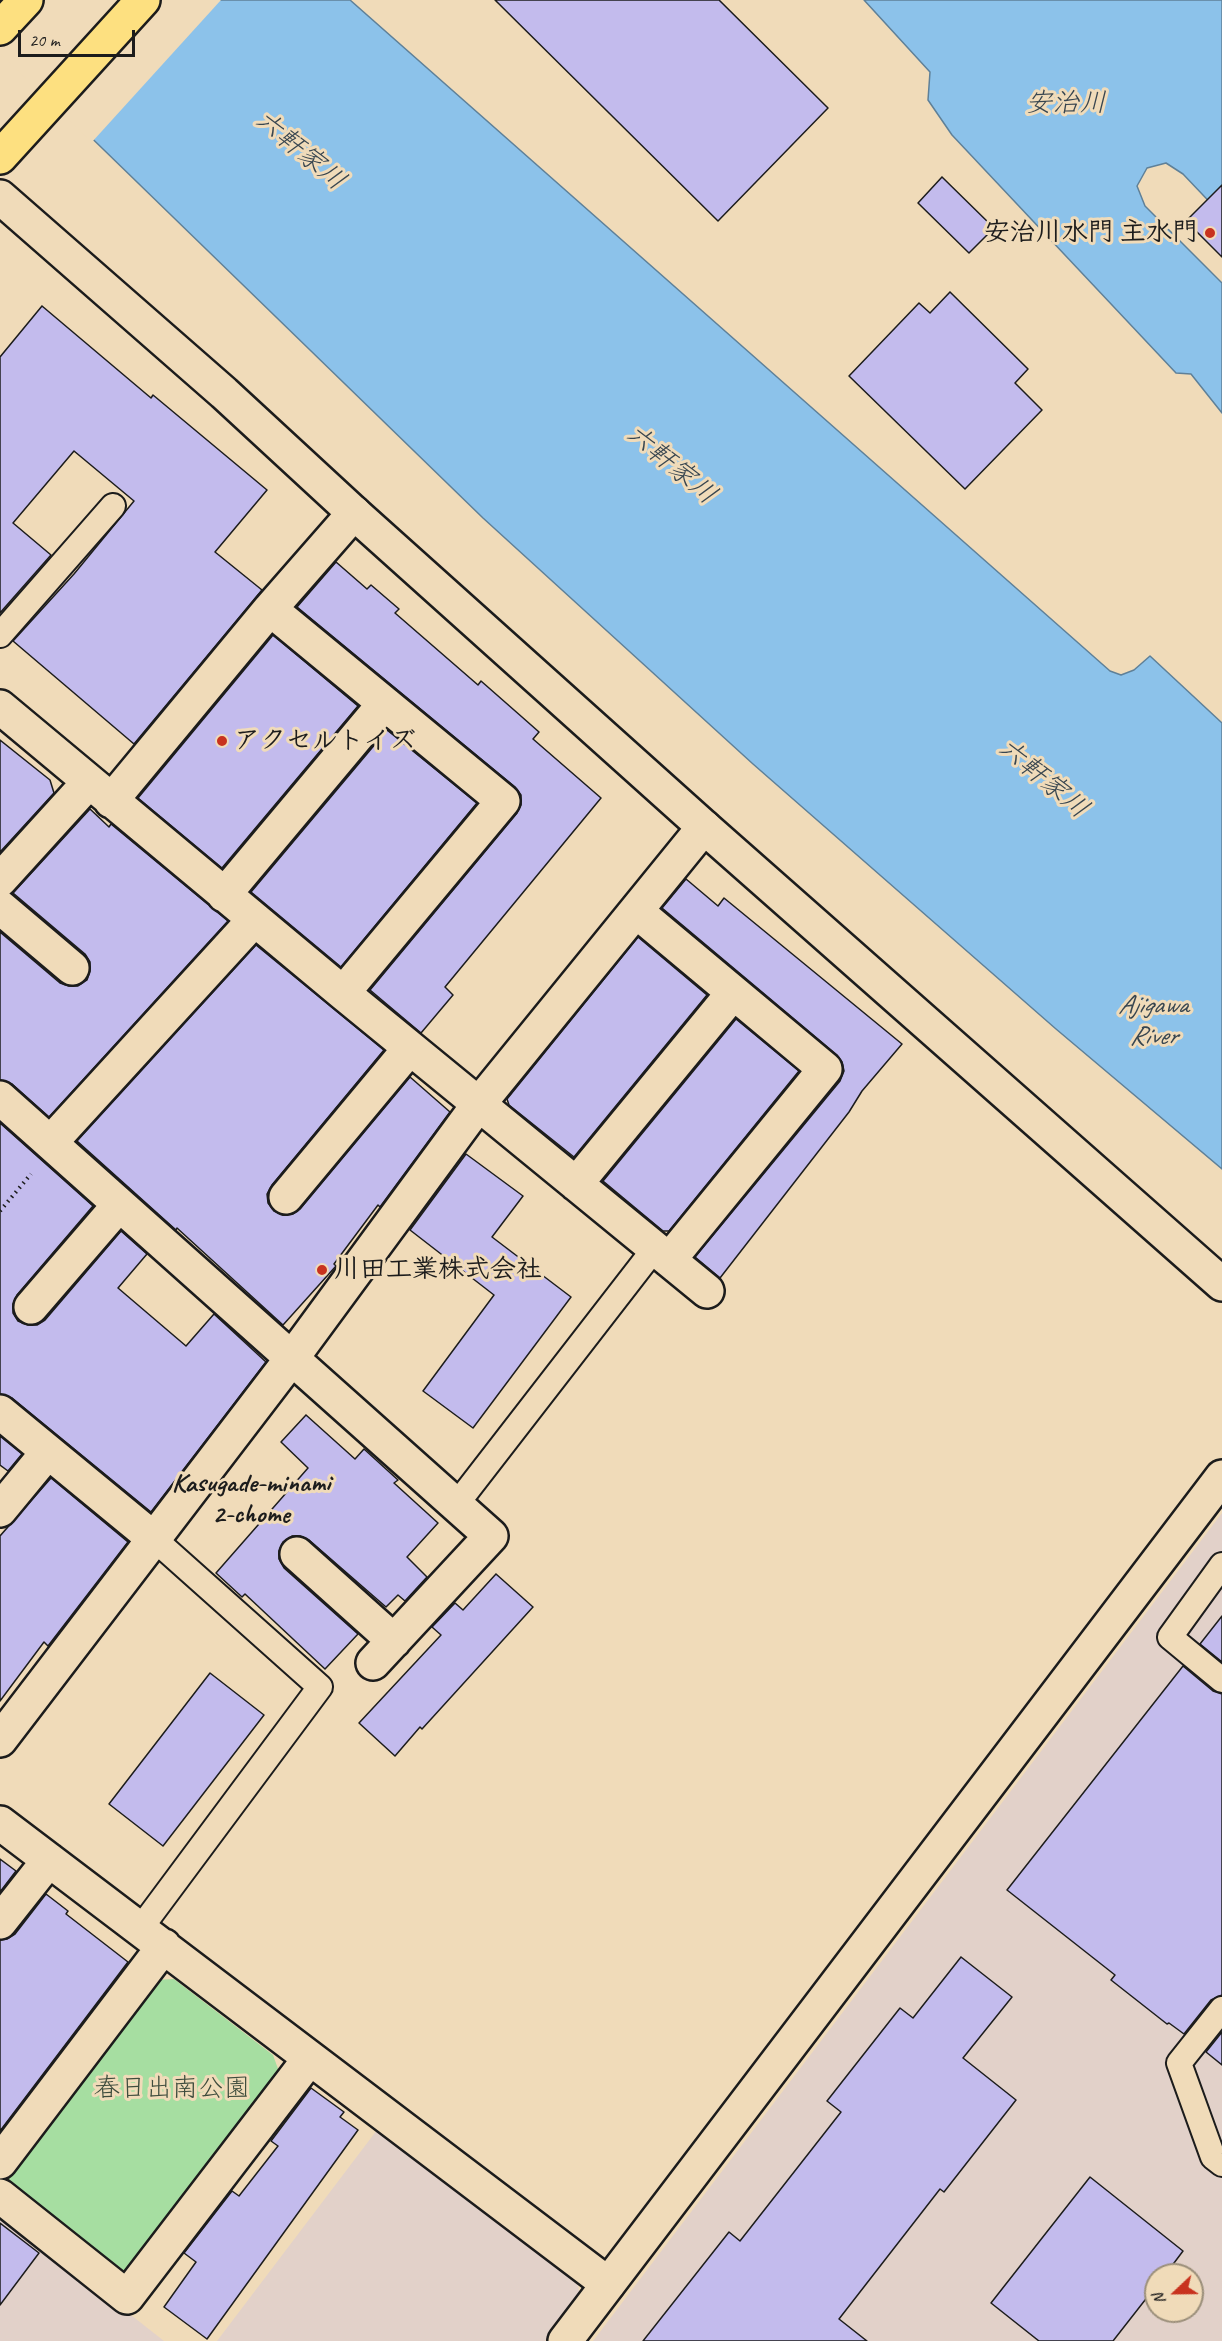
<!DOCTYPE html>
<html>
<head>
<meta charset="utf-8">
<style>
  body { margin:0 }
  #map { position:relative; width:1222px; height:2341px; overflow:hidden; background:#f0dbb9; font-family:Caveat,sans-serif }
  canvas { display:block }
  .north { position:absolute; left:1144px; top:2263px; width:60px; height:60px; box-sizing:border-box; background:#f0dbb9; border:2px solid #9b8f7a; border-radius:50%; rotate:248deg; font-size:16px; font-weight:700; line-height:24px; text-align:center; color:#1c1c1c }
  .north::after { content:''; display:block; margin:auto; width:21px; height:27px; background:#c8321e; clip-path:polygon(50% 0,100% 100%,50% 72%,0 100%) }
  .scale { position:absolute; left:18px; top:30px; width:117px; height:27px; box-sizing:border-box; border:3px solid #1c1c1c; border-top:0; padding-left:8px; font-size:18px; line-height:21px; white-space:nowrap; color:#1c1c1c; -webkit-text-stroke:4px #f0dbb9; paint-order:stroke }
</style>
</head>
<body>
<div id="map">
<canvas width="1222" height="2341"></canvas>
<div class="north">N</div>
<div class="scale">20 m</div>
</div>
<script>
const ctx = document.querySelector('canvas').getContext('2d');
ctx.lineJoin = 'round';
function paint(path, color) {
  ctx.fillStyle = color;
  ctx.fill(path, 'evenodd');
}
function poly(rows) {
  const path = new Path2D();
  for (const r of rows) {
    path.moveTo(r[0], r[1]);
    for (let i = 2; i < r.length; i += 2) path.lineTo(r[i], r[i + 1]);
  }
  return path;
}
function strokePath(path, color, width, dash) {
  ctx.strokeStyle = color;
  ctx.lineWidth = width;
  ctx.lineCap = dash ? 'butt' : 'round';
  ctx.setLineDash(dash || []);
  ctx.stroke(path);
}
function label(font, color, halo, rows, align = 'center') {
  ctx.font = font + ' Caveat,"Klee One",sans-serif';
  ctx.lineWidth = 6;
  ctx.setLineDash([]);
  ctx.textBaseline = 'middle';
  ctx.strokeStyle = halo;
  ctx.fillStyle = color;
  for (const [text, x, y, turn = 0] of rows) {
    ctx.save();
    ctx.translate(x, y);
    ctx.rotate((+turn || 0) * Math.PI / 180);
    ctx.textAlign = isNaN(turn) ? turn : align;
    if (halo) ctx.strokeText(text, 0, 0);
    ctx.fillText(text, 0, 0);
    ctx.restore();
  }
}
paint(poly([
  [1222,1513,1222,2341,593,2341],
  [1156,2275,1192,2275,1192,2311,1156,2311],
  [377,2130,576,2275,580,2296,545,2341,217,2341],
  [0,2212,164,2341,0,2341]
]), '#e2d1c9');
paint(poly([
  [174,1979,273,2055,281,2077,124,2274,6,2180,156,1980]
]), '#a6dea1');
const water = poly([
  [0,0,350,0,1110,671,1121,675,1134,670,1150,656,1222,723,1222,1169,1056,1029,753,764,483,518,0,49,0,0],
  [864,0,1222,0,1222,215,1183,174,1166,163,1147,168,1137,186,1145,206,1222,283,1222,413,1191,374,1176,373,952,135,928,100,930,72,864,0]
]);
paint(water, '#8cc2ea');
strokePath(water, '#5f8098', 1.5);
paint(poly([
  [0,0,221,0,92,142,0,53]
]), '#f0dbb9');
const building = poly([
  [495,0,719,0,828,108,718,221,495,0],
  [942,177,994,228,969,253,918,203,942,177],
  [1222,185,1222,257,1186,221,1222,185],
  [950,292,1028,369,1015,383,1042,410,965,489,849,376,919,303,930,313,950,292],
  [42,306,151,398,153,395,267,490,215,552,262,590,134,744,13,641,74,574,134,501,74,451,13,523,51,555,0,613,0,357,42,306],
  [336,562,367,589,371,585,399,609,395,613,478,685,481,681,522,717,539,732,533,739,601,798,445,987,453,995,421,1033,370,990,517,813,521,805,521,795,515,787,297,607,336,562],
  [273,635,358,706,222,868,138,798,273,635],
  [387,730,477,803,341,967,251,892,387,730],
  [0,740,50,780,54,793,0,852,0,740],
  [90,809,109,827,111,824,228,921,49,1117,12,1084,0,1080,0,932,60,983,69,986,78,986,87,980,90,971,90,962,85,954,13,893,90,809],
  [686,879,718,906,724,898,902,1044,862,1091,849,1112,720,1278,695,1257,840,1081,844,1071,842,1062,837,1055,662,908,686,879],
  [638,937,707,995,574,1157,509,1105,507,1099,638,937],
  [256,945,384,1050,272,1185,267,1194,268,1203,274,1211,283,1215,293,1214,300,1209,410,1077,450,1112,380,1207,378,1205,334,1264,336,1266,283,1325,177,1228,176,1230,77,1141,256,945],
  [736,1019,799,1071,669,1231,663,1231,603,1181,736,1019],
  [0,1123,93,1206,17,1295,13,1304,13,1313,18,1321,28,1325,37,1325,45,1320,121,1231,147,1254,118,1288,186,1346,214,1314,266,1362,151,1512,12,1398,0,1394,0,1123],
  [466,1154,523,1196,492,1237,571,1297,473,1428,423,1391,494,1295,410,1230,466,1154],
  [306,1415,355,1459,364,1449,398,1480,394,1483,438,1523,407,1557,427,1577,405,1601,398,1595,386,1607,309,1540,300,1536,292,1536,283,1542,279,1551,279,1559,284,1568,358,1634,325,1669,245,1594,242,1597,216,1573,308,1468,281,1442,306,1415],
  [0,1436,22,1454,8,1471,0,1465,0,1436],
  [51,1478,128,1542,48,1646,44,1642,0,1701,0,1536,51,1478],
  [496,1574,533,1607,422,1729,420,1727,395,1756,359,1723,441,1635,432,1627,455,1603,463,1610,496,1574],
  [1222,1616,1222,1662,1200,1644,1222,1616],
  [1183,1666,1213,1691,1222,1694,1222,1995,1211,2000,1184,2034,1169,2023,1167,2024,1111,1980,1115,1975,1007,1890,1183,1666],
  [210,1673,264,1715,163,1846,109,1804,210,1673],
  [0,1859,16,1871,0,1892,0,1859],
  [46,1894,68,1911,66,1914,128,1962,0,2131,0,1940,7,1939,15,1934,46,1894],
  [961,1957,1012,1997,963,2058,1016,2100,944,2192,940,2189,839,2319,867,2341,643,2341,729,2232,740,2241,841,2112,827,2101,900,2008,913,2018,961,1957],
  [1222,2032,1222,2065,1206,2052,1222,2032],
  [311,2088,344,2112,340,2117,358,2130,207,2339,164,2307,196,2262,184,2253,232,2191,239,2196,278,2146,271,2141,311,2088],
  [1090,2177,1183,2251,1165,2275,1156,2275,1156,2286,1113,2341,1039,2341,991,2303,1090,2177],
  [0,2223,39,2253,0,2305,0,2223]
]);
paint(building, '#c3bbed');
strokePath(building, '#1c1c1c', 1.5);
const service = poly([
  [0,635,113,506],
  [456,1505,655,1248],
  [1222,1565,1170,1637,1222,1680],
  [140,1929,320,1687,153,1538],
  [1222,2009,1179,2063,1213,2157,1222,2164]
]);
const minor = poly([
  [270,609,503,801,343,993],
  [0,707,343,993,707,1291],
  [111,801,270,609,354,513],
  [0,880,89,782],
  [224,895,384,704],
  [0,907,72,968],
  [636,911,825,1069,669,1260],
  [0,1098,491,1536,373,1663],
  [51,1142,254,920],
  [576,1184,733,993],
  [286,1197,410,1048],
  [31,1307,119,1205],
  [0,1412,153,1538],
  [0,1510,47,1453],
  [297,1554,394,1641],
  [0,1740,292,1358,478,1105,704,827],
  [0,1823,608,2284],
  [0,1922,49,1860],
  [0,2162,164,1946],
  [0,2196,127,2297,310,2058]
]);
const tertiary = poly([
  [0,197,224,393,354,513,704,827,1222,1284],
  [565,2341,1222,1477]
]);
const trunk = poly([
  [0,28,26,0],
  [0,157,143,0]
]);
strokePath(service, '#1c1c1c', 28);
strokePath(minor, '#1c1c1c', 38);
strokePath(tertiary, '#1c1c1c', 38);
strokePath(trunk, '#1c1c1c', 38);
strokePath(poly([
  [0,1211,31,1174]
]), '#1c1c1c', 4, [1.5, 4.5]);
strokePath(service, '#f0dbb9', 24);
strokePath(minor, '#f0dbb9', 33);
strokePath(tertiary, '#f0dbb9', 33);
strokePath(trunk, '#fde080', 33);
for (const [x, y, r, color] of [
  [1210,233,6,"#c8321e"],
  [222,741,6,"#c8321e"],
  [322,1270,6,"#c8321e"]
]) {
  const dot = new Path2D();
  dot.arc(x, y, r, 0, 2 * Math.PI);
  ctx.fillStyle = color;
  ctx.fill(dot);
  strokePath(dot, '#f0dbb9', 2);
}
label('bold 26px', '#1c1c1c', '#f0dbb9', [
  ["安治川水門 主水門",1198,233,"right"],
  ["アクセルトイズ",234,741],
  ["川田工業株式会社",334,1270]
], 'left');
label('26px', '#3e4c3d', '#f0dbb9', [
  ["春日出南公園",172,2089]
]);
label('italic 27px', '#384650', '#f0dbb9', [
  ["安治川",1066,104],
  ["六軒家川",300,151,40],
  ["六軒家川",671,465,40],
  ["六軒家川",1043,779,40],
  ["Ajigawa",1153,1006],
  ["River",1153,1037]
]);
label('bold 27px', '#1c1c1c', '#f0dbb9', [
  ["Kasugade-minami",251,1484],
  ["2-chome",251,1515]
]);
</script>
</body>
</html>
